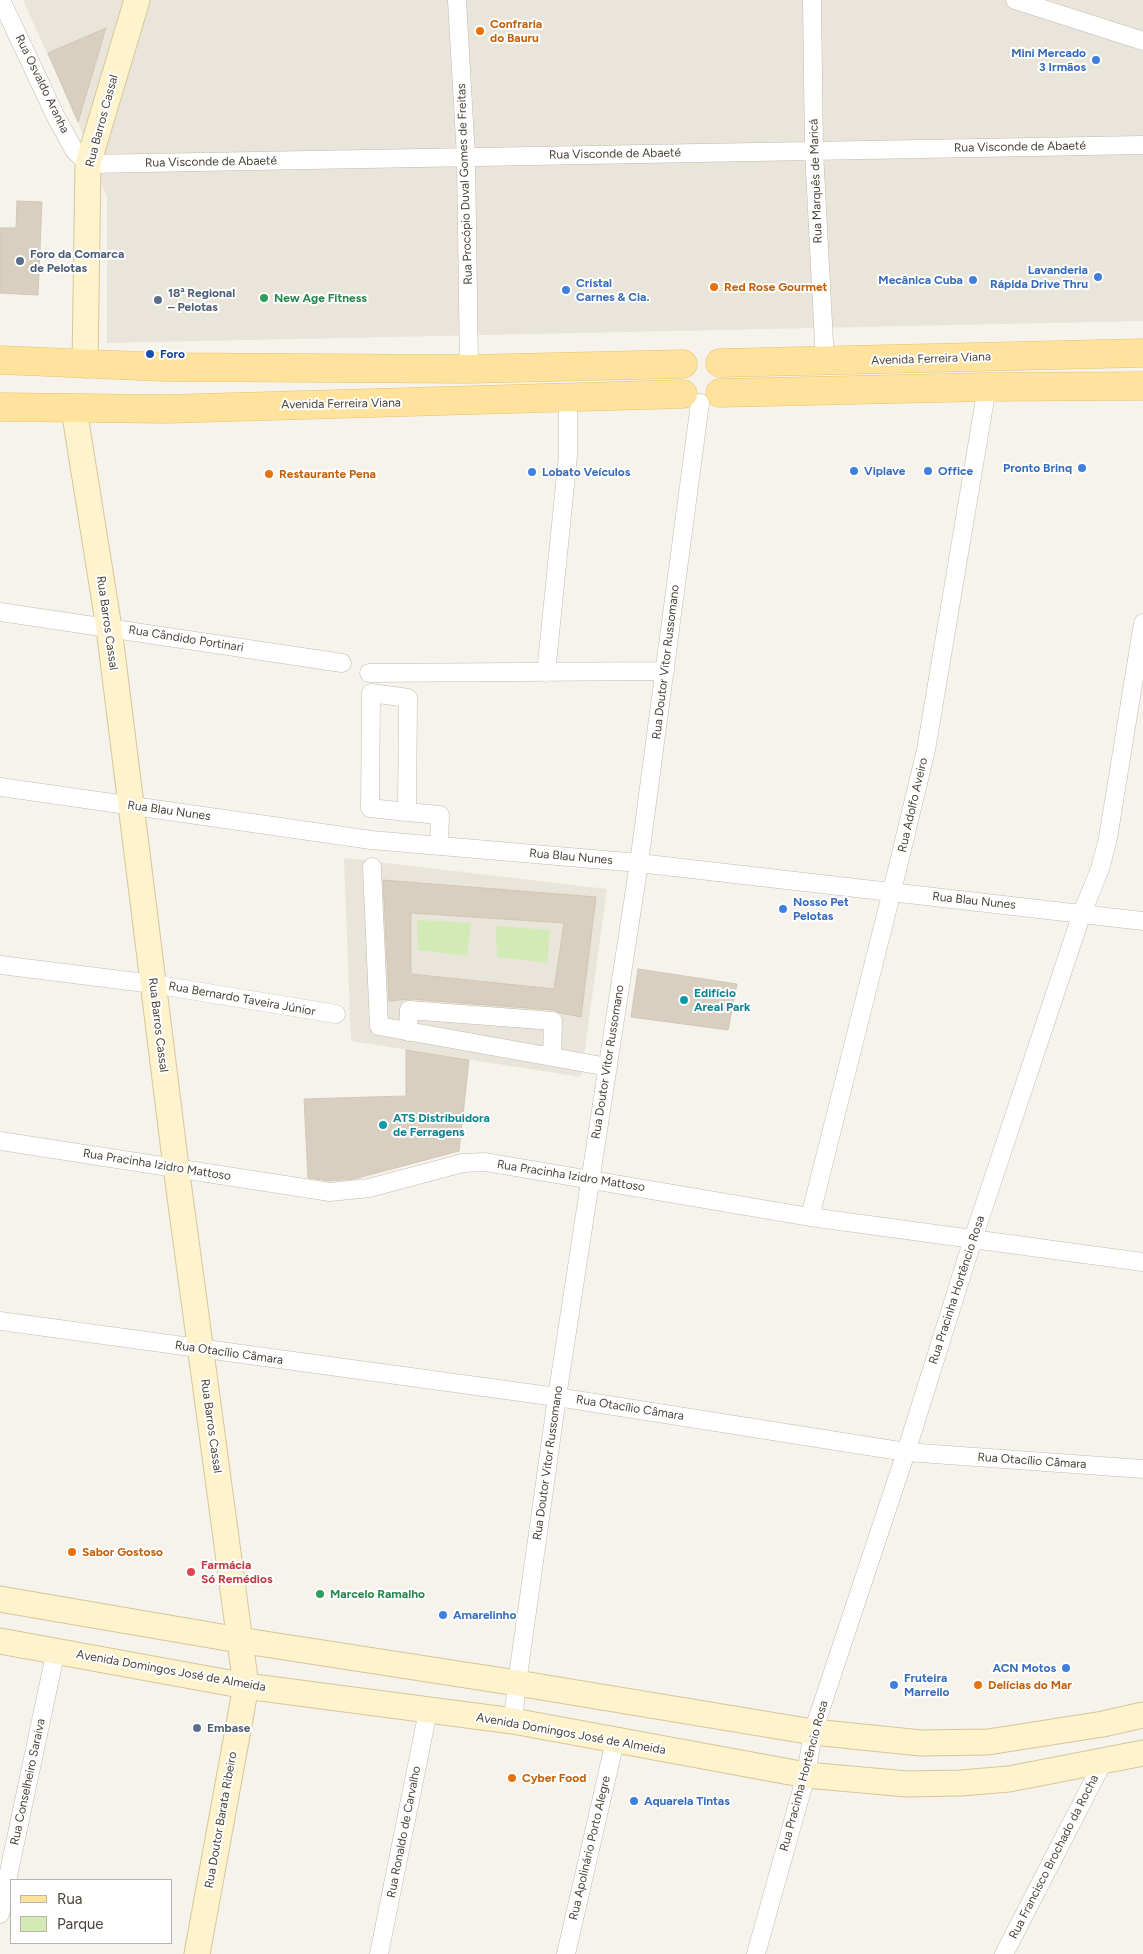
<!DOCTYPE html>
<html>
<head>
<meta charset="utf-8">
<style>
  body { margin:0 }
  #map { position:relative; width:1143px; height:1954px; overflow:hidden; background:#f6f3ec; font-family:Figtree,sans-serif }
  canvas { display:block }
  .legend { position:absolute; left:10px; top:1879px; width:162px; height:65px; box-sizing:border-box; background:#fff; border:1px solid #b7b4b0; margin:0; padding:6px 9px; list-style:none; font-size:15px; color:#4b4439 }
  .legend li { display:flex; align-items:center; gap:10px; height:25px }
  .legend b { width:25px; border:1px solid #b7b4b0 }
</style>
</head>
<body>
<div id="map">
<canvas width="1143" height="1954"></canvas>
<ul class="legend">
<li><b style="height:6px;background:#ffe39c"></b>Rua</li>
<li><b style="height:14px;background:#d2eab5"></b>Parque</li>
</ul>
</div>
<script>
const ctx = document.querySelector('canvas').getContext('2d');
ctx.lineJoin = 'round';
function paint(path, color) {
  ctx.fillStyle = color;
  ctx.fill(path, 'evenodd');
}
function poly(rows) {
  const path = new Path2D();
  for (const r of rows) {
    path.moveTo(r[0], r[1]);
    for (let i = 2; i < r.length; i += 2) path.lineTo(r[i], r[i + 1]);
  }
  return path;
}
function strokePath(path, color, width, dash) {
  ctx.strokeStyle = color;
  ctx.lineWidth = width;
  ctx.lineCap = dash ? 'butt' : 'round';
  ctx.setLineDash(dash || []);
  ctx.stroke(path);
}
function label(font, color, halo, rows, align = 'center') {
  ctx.font = font + ' Figtree,sans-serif';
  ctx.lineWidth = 4;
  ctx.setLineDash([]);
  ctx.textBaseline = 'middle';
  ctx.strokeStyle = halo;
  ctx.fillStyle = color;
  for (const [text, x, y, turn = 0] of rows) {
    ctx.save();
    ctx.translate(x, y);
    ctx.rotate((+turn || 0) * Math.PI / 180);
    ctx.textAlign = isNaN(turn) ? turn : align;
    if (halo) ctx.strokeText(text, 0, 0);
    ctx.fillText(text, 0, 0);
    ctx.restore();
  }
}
paint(poly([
  [23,0,1143,0,1143,321,107,343,107,198,78,122],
  [344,858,607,889,581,1077,351,1041]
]), '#eae5da');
paint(poly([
  [417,920,471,923,467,956,418,950],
  [496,926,550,930,547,963,497,957]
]), '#d2eab5');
const building = poly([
  [106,28,78,122,48,53,106,28],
  [17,201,42,202,38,295,0,293,0,228,16,228,17,201],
  [383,880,596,897,581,1017,560,1013,554,1010,410,999,389,1001,383,880],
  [411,913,564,923,554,989,411,974,411,913],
  [638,969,737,984,728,1030,631,1017,638,969],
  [406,1050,469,1060,459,1151,354,1179,330,1181,308,1178,304,1099,406,1096,406,1050]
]);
paint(building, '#d8cfc1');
strokePath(building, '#d3c7b4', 1);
const street = poly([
  [1,0,55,115,74,150,88,164,1143,145],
  [457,0,466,157,469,369],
  [812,0,814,151,825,362],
  [1015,0,1143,41],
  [0,612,342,663],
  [369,673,665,671],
  [546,673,568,455,568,396],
  [0,787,371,840,639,863,1143,921],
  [407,812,408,698,371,693,370,808,407,812,440,815,439,845],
  [372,867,379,1026,608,1067],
  [0,965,153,984,336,1014],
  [408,1032,409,1010,553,1021,552,1056],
  [0,1141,330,1192,369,1188,463,1163,485,1162,810,1217,1143,1262],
  [810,1217,892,891,926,750,987,387],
  [0,1321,557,1397,906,1452,1143,1469],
  [513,1721,517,1683,557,1397,639,863,700,403],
  [0,1914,56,1650],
  [379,1954,428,1711],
  [566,1954,615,1741],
  [756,1954,806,1775,813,1732,906,1452,973,1239,1082,913,1100,869,1108,838,1143,623],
  [1004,1954,1104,1760]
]);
const secondary = poly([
  [85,365,88,164,137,0],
  [74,409,109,628,176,1167,246,1686,197,1954],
  [0,1599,239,1640,517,1683,813,1732,921,1743,988,1742,1103,1724,1143,1715],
  [0,1641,246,1686,513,1721,806,1775,907,1784,961,1783,1009,1779,1143,1753]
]);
const primary = poly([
  [0,360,164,367,469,369,683,364],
  [720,363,1143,353],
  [720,393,987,387,1143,386],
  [0,407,166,409,683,394]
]);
strokePath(street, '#c2bbae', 19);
strokePath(secondary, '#d6c79b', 27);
strokePath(primary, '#e6c16a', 29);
strokePath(street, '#fff', 18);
strokePath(secondary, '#fff3cd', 25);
strokePath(primary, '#ffe39c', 28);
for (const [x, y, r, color] of [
  [480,31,5,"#e8710a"],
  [1096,60,5,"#3f7fe0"],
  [20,261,5,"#5c6f8a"],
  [1098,277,5,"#3f7fe0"],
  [973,280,5,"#3f7fe0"],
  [714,287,5,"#e8710a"],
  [566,290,5,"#3f7fe0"],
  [264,298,5,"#2e9e5b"],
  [158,300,5,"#5c6f8a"],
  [150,354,5,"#1a4fb4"],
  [1082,468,5,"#3f7fe0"],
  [854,471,5,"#3f7fe0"],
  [928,471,5,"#3f7fe0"],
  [532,472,5,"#3f7fe0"],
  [269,474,5,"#e8710a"],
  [783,909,5,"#3f7fe0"],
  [684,1000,5,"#0f9aa8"],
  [383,1125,5,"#0f9aa8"],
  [72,1552,5,"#e8710a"],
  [191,1572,5,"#e0444e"],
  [320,1594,5,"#2e9e5b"],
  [443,1615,5,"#3f7fe0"],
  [1066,1668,5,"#3f7fe0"],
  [894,1685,5,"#3f7fe0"],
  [978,1685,5,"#e8710a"],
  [197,1728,5,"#5c6f8a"],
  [512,1778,5,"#e8710a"],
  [634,1801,5,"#3f7fe0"]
]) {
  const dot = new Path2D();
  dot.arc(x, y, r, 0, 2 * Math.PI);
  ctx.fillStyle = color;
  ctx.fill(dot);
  strokePath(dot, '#fff', 2);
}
label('bold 12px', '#c56008', '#fff', [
  ["Confraria",490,24],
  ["do Bauru",490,38],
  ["Red Rose Gourmet",724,287],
  ["Restaurante Pena",279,474],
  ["Sabor Gostoso",82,1552],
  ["Delícias do Mar",988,1685],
  ["Cyber Food",522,1778]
], 'left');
label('bold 12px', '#366cbe', '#fff', [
  ["Mini Mercado",1086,53,"right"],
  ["3 Irmãos",1086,67,"right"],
  ["Lavanderia",1088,270,"right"],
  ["Rápida Drive Thru",1088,284,"right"],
  ["Mecânica Cuba",963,280,"right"],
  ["Cristal",576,283],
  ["Carnes & Cia.",576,297],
  ["Pronto Brinq",1072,468,"right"],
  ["Viplave",864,471],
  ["Office",938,471],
  ["Lobato Veículos",542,472],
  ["Nosso Pet",793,902],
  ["Pelotas",793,916],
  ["Amarelinho",453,1615],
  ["ACN Motos",1056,1668,"right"],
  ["Fruteira",904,1678],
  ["Marreilo",904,1692],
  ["Aquarela Tintas",644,1801]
], 'left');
label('12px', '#4b4439', '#fff', [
  ["Rua Osvaldo Aranha",42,84,64],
  ["Rua Barros Cassal",102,121,-75],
  ["Rua Visconde de Abaeté",1020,147,-1],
  ["Rua Visconde de Abaeté",615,154,-1],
  ["Rua Visconde de Abaeté",211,162,-1],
  ["Rua Marquês de Maricá",816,181,-92],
  ["Rua Procópio Duval Gomes de Freitas",465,184,-92],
  ["Avenida Ferreira Viana",931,359,-2],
  ["Avenida Ferreira Viana",341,404,-1],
  ["Rua Barros Cassal",107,623,82],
  ["Rua Cândido Portinari",186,639,9],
  ["Rua Doutor Vitor Russomano",666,662,-83],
  ["Rua Adolfo Aveiro",913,805,-77],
  ["Rua Blau Nunes",169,811,8],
  ["Rua Blau Nunes",571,857,5],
  ["Rua Blau Nunes",974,901,6],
  ["Rua Bernardo Taveira Júnior",242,999,10],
  ["Rua Barros Cassal",158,1025,83],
  ["Rua Doutor Vitor Russomano",608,1062,-81],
  ["Rua Pracinha Izidro Mattoso",157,1165,9],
  ["Rua Pracinha Izidro Mattoso",571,1176,9],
  ["Rua Pracinha Hortêncio Rosa",957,1290,-72],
  ["Rua Otacílio Câmara",229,1353,8],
  ["Rua Otacílio Câmara",630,1408,9],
  ["Rua Barros Cassal",211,1426,82],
  ["Rua Otacílio Câmara",1032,1461,4],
  ["Rua Doutor Vitor Russomano",548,1463,-82],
  ["Avenida Domingos José de Almeida",171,1671,10],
  ["Avenida Domingos José de Almeida",571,1734,10],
  ["Rua Pracinha Hortêncio Rosa",804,1776,-75],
  ["Rua Conselheiro Saraiva",28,1782,-78],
  ["Rua Doutor Barata Ribeiro",221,1820,-80],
  ["Rua Ronaldo de Carvalho",404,1832,-79],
  ["Rua Apolinário Porto Alegre",590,1848,-77],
  ["Rua Francisco Brochado da Rocha",1054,1857,-63]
]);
label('bold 12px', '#4e5e75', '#fff', [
  ["Foro da Comarca",30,254],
  ["de Pelotas",30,268],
  ["18ª Regional",168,293],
  ["– Pelotas",168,307],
  ["Embase",207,1728]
], 'left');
label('bold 12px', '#27864d', '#fff', [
  ["New Age Fitness",274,298],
  ["Marcelo Ramalho",330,1594]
], 'left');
label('bold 12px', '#164399', '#fff', [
  ["Foro",160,354]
], 'left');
label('bold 12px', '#0d838f', '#fff', [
  ["Edifício",694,993],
  ["Areal Park",694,1007],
  ["ATS Distribuidora",393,1118],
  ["de Ferragens",393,1132]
], 'left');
label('bold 12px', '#be3a42', '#fff', [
  ["Farmácia",201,1565],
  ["Só Remédios",201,1579]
], 'left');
</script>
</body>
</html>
